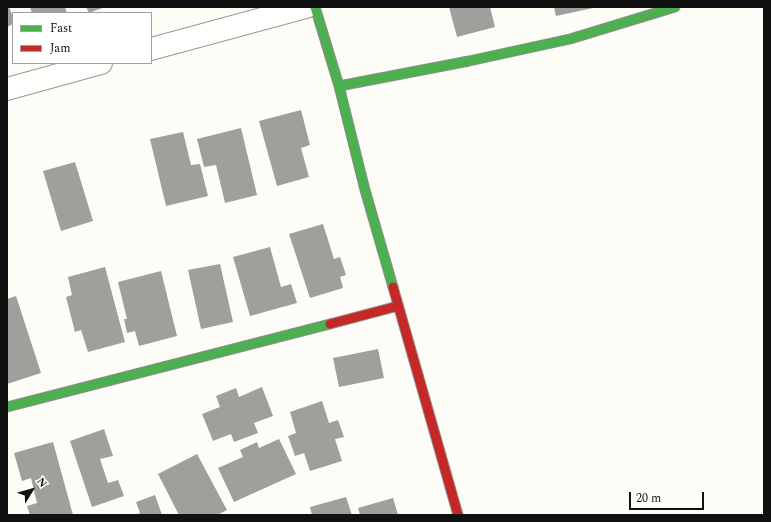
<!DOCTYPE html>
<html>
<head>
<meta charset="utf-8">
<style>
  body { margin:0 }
  #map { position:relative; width:771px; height:522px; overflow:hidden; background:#fdfcf7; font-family:Spectral,serif }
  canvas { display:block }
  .frame { position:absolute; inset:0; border:8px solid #111; pointer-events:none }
  .legend { position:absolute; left:12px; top:12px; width:140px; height:52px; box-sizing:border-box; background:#fff; border:1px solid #a0a0a0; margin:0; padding:5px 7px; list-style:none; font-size:12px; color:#111 }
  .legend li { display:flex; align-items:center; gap:8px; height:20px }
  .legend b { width:20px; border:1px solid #a0a0a0 }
  .north { position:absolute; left:12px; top:470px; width:40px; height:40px; -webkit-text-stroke:3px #fff; paint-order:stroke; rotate:53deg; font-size:11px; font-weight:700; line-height:16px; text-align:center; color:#111 }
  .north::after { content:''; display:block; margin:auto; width:14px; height:18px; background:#111; clip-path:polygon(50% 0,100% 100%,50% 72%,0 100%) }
  .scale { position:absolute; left:629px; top:492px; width:75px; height:18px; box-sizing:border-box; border:2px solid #111; border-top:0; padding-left:5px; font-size:12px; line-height:14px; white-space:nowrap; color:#111; -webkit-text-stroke:3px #fff; paint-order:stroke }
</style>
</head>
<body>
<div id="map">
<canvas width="771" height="522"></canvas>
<div class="frame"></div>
<ul class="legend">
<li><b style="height:5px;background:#4caf50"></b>Fast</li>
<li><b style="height:5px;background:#c62828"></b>Jam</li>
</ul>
<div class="north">N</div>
<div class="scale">20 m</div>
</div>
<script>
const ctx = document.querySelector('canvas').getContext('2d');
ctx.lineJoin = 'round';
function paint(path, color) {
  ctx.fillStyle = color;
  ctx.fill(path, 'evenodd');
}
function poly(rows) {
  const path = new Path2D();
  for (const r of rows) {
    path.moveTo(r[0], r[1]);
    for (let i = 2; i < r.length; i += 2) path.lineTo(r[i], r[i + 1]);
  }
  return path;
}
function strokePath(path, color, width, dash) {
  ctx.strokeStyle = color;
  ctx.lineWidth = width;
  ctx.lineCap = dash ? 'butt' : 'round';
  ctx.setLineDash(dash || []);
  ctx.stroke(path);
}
paint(poly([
  [7,7,9,7,13,17,13,24,7,27],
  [30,7,65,7,67,13,32,13],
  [86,7,105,7,89,13],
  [449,7,490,7,495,27,457,37],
  [554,7,593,7,593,8,556,16],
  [301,110,310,145,301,148,309,177,277,186,259,121],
  [241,128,257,195,225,203,216,165,204,167,197,139],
  [183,132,191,165,200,164,208,196,166,206,150,139],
  [75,162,93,221,61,231,43,171],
  [323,224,334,259,340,257,346,275,340,277,343,288,310,298,289,234],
  [270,247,281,287,291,284,297,303,250,316,233,257],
  [220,264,233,322,201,329,188,270],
  [105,267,125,342,88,352,81,330,75,332,66,297,72,295,68,277],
  [161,271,177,336,139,346,135,331,127,333,124,319,127,319,118,282],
  [16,296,41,373,7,384,7,299],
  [378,349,384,378,339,387,333,358],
  [262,387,273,416,254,423,258,433,234,442,231,434,213,441,202,414,220,407,216,396,236,388,239,397],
  [322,401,329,423,338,420,344,437,335,439,342,461,310,471,304,453,295,456,288,436,296,433,290,412],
  [104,429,113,456,100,459,108,483,118,480,124,496,92,507,70,441],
  [279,439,296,474,234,502,218,468,243,457,240,450,257,442,259,448],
  [53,442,73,515,30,515,27,506,37,503,31,478,22,481,14,453],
  [197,454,227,510,217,515,179,515,158,474],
  [155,495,162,515,136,515,140,513,136,502],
  [346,497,352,515,312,515,310,507],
  [393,498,398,515,360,515,358,508]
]), '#a19f9c');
const street = poly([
  [151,49,306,7],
  [7,89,101,63]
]);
const fast = poly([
  [315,7,339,86,365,190,393,287],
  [339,86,469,61,570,39,675,7],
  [7,407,330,324]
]);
const jam = poly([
  [393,287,458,515],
  [330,324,398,306]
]);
strokePath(street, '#979795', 24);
strokePath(fast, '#8e8d8b', 11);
strokePath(jam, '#8e8d8b', 11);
strokePath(street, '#fffffe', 22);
strokePath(fast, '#4caf50', 9);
strokePath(jam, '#c62828', 9);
</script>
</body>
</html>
